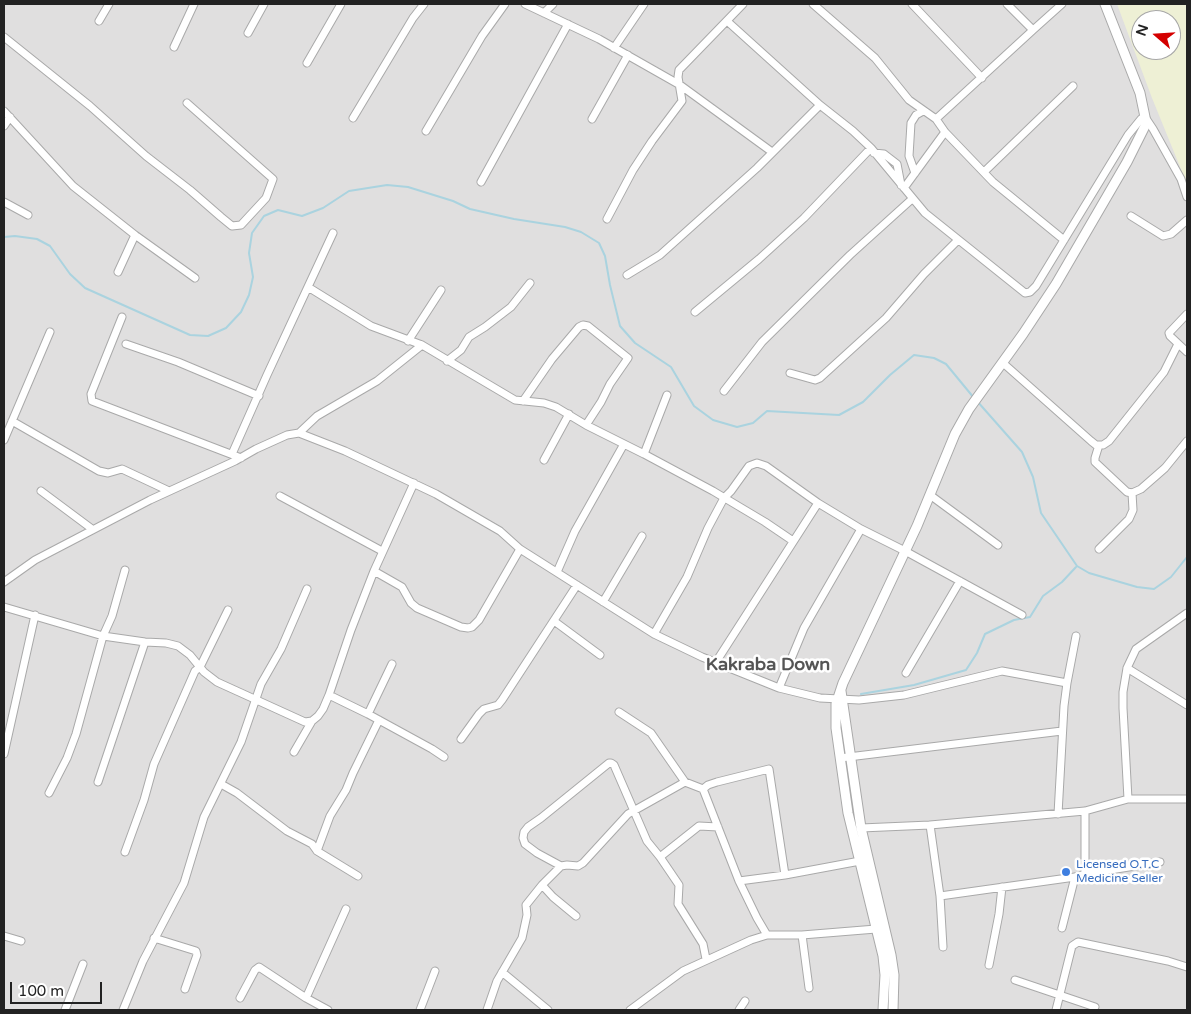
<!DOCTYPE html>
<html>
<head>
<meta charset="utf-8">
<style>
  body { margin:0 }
  #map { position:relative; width:1191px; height:1014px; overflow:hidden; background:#f2efe9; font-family:"Varela Round",sans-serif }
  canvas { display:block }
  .frame { position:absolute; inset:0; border:5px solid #222; pointer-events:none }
  .north { position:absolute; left:1131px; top:10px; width:50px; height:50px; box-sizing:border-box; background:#fff; border:1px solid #a7a7a7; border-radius:50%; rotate:289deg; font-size:14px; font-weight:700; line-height:20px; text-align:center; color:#222 }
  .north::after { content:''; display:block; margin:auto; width:18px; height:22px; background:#d40000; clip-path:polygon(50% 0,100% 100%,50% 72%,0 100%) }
  .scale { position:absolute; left:10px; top:982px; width:92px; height:22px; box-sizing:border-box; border:2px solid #222; border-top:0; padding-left:6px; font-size:15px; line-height:18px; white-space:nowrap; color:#222; -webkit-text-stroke:4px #fff; paint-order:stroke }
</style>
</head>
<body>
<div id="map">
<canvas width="1191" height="1014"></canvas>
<div class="frame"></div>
<div class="north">N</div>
<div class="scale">100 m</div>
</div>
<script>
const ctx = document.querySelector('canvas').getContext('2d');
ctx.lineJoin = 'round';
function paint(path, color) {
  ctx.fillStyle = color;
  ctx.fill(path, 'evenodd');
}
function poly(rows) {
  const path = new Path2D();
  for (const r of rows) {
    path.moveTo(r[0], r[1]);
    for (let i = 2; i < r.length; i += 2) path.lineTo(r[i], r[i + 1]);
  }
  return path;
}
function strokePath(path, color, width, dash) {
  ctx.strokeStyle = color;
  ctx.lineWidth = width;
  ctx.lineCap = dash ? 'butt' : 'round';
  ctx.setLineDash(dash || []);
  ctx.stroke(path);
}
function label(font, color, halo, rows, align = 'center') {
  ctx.font = font + ' "Varela Round",sans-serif';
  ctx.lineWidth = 5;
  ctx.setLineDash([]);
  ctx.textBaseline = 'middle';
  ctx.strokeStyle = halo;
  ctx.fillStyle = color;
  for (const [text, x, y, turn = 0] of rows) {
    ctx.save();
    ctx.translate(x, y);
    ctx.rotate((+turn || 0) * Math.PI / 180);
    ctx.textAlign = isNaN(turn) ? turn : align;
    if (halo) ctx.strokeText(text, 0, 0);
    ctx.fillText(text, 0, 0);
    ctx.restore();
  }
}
paint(poly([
  [4,4,1187,4,1187,1010,4,1010],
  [1141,20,1171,20,1171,50,1141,50]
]), '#e0dfdf');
paint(poly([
  [1117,4,1187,4,1187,184,1152,98],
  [1141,20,1171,20,1171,50,1141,50]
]), '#eef0d5');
strokePath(poly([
  [4,237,15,236,37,239,50,246,70,274,85,288,190,335,208,336,226,328,241,312,249,295,253,277,249,253,252,233,264,216,278,210,302,216,323,208,349,191,387,185,408,187,453,201,470,209,514,219,565,227,581,232,599,243,605,256,610,285,620,326,635,343,671,367,694,406,713,420,737,427,753,423,767,411,839,415,863,402,890,375,914,355,934,358,946,364,974,398],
  [977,401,1022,452,1033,477,1041,513,1077,566,1089,573,1137,587,1154,589,1171,577,1187,557],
  [861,694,914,685,966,670,977,653,985,634,1014,620,1030,617,1043,596,1062,582,1076,567]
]), '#aad3df', 2);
const minor = poly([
  [525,4,599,39,680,85,772,152],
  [813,4,875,58,909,100,936,119,945,132,993,182,1064,240],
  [912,4,982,78],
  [544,13,553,4],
  [99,21,109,4],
  [1033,30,1062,4],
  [248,33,264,4],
  [4,37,90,106,146,156,190,190,221,217,232,226,241,225,266,198,273,179,187,103],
  [174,47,194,4],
  [614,48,644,4],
  [307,63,341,4],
  [820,105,853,131,871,148,925,213,1025,293,1030,292,1036,286,1128,135,1141,119,1145,117,1153,129,1181,179,1187,197],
  [4,111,73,186,135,235,195,278],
  [353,118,413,18,424,4],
  [592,119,628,55],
  [936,119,1033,30,1007,4],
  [4,126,10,117],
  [426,131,482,36,505,4],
  [874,153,884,154,897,164,901,185],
  [984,172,1073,86],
  [915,173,909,156,911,123,916,115,923,111],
  [481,182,568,24],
  [904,188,945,132],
  [4,202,28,215],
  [1131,216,1163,236,1171,234,1187,220],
  [607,219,633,170,652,141,682,101,678,77,679,70,743,4],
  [118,272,135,235],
  [627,275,660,255,757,168,820,105,727,21],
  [308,287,371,326,422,345,515,400,544,403,556,407,586,425,644,454,713,491,765,522,793,541],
  [695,312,759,259,804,218,871,148],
  [1187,314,1169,333,1170,336,1187,352],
  [122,317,91,394,92,401,241,458],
  [408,341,441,290],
  [126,344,178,362,259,396],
  [447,361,461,350,469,337,485,327,511,307,530,283],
  [1003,363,1091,441,1096,445,1103,445,1109,441,1164,372,1178,344],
  [790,373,815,380,820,378,886,318,924,274,958,240],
  [724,391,762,342,850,255,912,199],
  [523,401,552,359,579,327,583,325,588,326,628,358,610,384,601,402,586,425],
  [12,421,99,471,108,473,122,469,169,491],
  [299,433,317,416,377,381,422,345],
  [4,440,50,332],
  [1099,445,1095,458,1095,462,1127,492,1132,493,1141,489,1165,468,1187,441],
  [232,454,267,375,333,233],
  [644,454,667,395],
  [544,460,569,414],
  [41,491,92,529],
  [930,495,998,545],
  [280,496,382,551],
  [1099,549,1129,519,1133,510,1132,493],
  [374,571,402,587,411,603,417,608,461,627,468,628,472,627,479,620,520,549],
  [557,572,575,531,624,444],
  [4,582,35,560,150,500,235,461,256,449,287,435,299,433,345,451,436,494,500,531,520,549,654,634,702,657,779,688,820,698,859,700,904,695,1002,671,1067,683],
  [603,602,642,536],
  [4,607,103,636,145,642,166,643,178,646,190,655,204,672,217,682,305,722,312,721,318,716,323,709,329,695,368,714,432,749,444,757],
  [554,621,600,655],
  [654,634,687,577,708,528,724,498,731,491,749,466,757,463,766,466,818,503,861,529,905,551,1022,615],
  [716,662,818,503],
  [1127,668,1187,705],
  [906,673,960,581],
  [779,688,804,628,861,529],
  [329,695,351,630,374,571,414,483],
  [619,712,651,733,685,782,703,789],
  [368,714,392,664],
  [461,739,479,714,484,709,498,705,502,700,577,585],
  [294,752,312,721],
  [4,754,35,615],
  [840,758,1062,731],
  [98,782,145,642],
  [221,784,237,793,287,831,312,844,317,851,358,876],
  [49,793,67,758,76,734,103,636,112,616,125,570],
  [1128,799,1123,708,1123,692,1127,668,1136,649,1187,613],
  [1085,811,1085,874],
  [1058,814,1064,706,1067,683,1076,636],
  [930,825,940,896,943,947],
  [861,828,930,825,1085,811,1128,799,1187,799],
  [317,851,330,816,346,790,353,773,379,720],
  [125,852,144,800,154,764,195,671,200,667,228,610],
  [660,857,699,826,718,827],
  [561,866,537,853,525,844,523,838,524,832,528,827,541,818,609,763,611,763,614,765,647,841,660,857,679,885,678,904,703,944,706,959],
  [739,881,785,875,860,861],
  [542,885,561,866,567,865,578,866,583,863,628,814,685,782],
  [940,896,1075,877,1085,874,1160,862],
  [1062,928,1075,877],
  [767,935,757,918,739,881,703,789,708,785,717,782,769,769,785,875],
  [802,935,809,988],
  [4,936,21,941],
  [154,938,196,951,197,955,185,989],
  [989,965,999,914,1002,887],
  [502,972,548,1010],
  [1015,980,1095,1007],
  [240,998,255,970,259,967,306,998,328,1010],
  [306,998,346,909],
  [65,1010,83,964],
  [123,1010,143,961,184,883,204,817,241,742,261,684,281,649,307,589],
  [420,1010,435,971],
  [487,1010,497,981,522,938,527,915,526,905,542,885,553,897,576,916],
  [630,1010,683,971,751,940,767,935,802,935,876,929],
  [739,1010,745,1001],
  [1056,1010,1072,946,1078,942,1168,961,1187,967]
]);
const tertiary = poly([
  [841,691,861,828,891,955,894,975,893,1010],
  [883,1010,885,975,883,956,848,813,836,728,836,704,843,683,917,526,955,434,969,409,1023,334,1056,284,1127,162,1145,126,1145,117,1140,93,1105,4]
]);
strokePath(minor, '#a9a9a9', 9);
strokePath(tertiary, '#a9a9a9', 11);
strokePath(minor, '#fff', 7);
strokePath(tertiary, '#fff', 9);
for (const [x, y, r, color] of [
  [1066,872,5,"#3f7fe0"]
]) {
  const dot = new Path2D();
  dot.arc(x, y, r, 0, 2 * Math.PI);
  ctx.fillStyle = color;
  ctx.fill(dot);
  strokePath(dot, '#fff', 2);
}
label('12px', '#366cbe', '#fff', [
  ["Licensed O.T.C",1076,865],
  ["Medicine Seller",1076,879]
], 'left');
label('bold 18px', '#555', '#fff', [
  ["Kakraba Down",768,665]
]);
</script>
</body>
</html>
